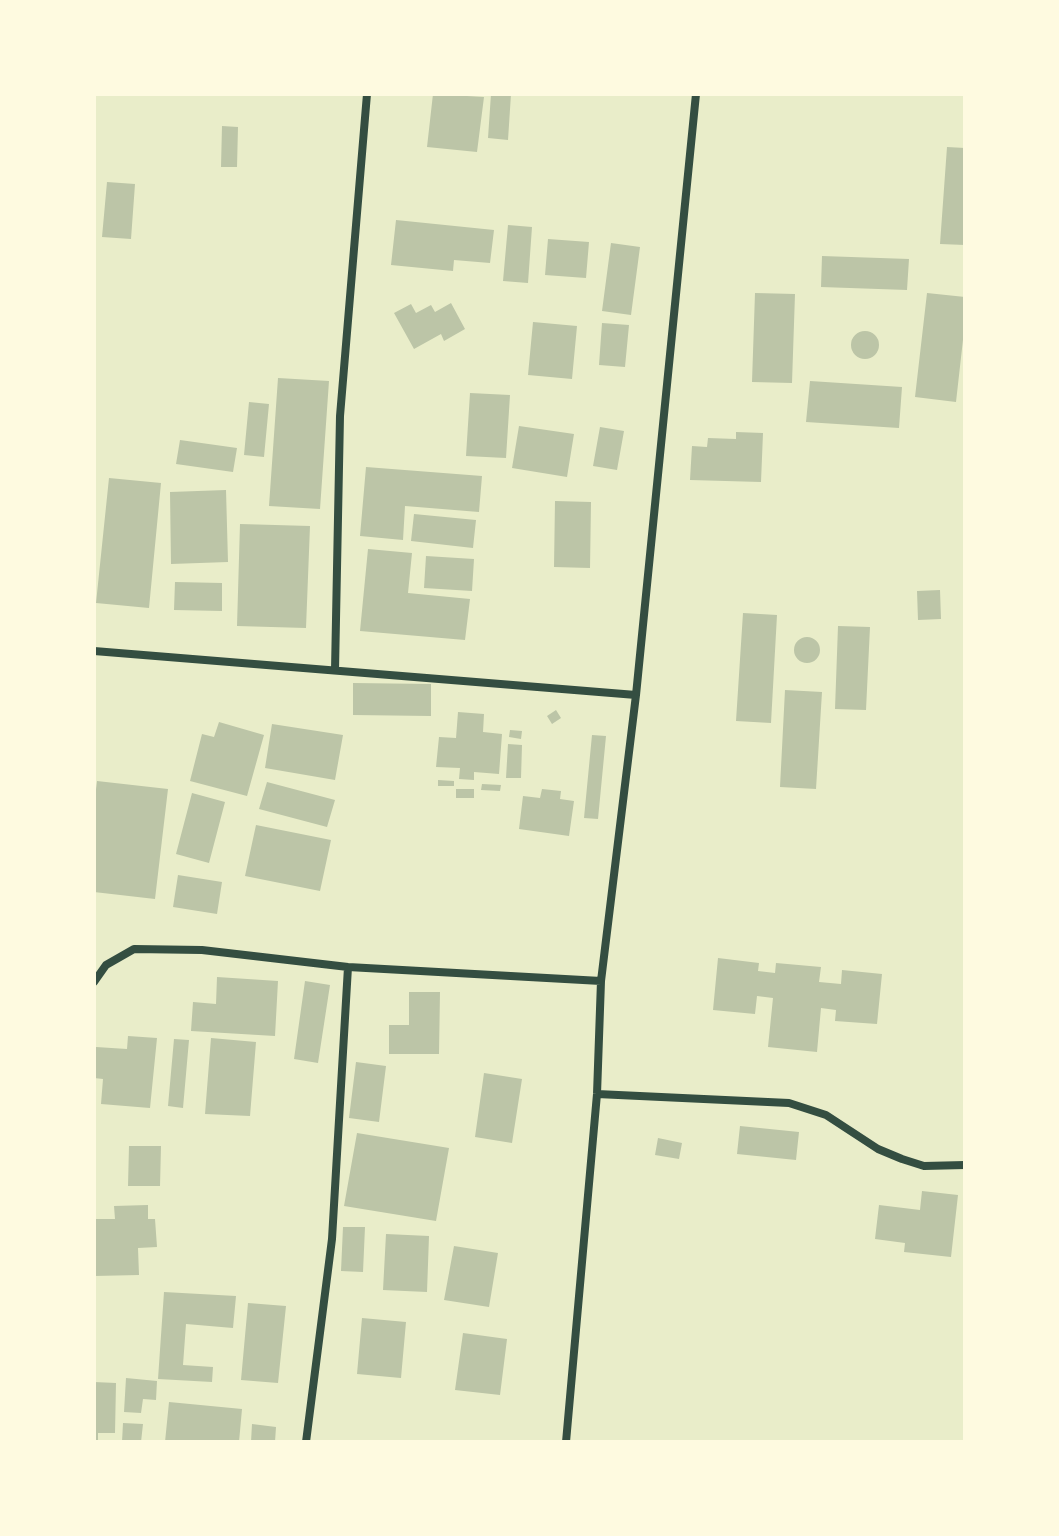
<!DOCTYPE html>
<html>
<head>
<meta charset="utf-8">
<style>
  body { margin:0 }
  #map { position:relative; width:1059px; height:1536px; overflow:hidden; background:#e9edc9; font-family:Montserrat,sans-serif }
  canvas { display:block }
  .frame { position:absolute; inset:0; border:96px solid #fefae0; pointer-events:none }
</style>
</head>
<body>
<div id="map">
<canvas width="1059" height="1536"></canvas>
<div class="frame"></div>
</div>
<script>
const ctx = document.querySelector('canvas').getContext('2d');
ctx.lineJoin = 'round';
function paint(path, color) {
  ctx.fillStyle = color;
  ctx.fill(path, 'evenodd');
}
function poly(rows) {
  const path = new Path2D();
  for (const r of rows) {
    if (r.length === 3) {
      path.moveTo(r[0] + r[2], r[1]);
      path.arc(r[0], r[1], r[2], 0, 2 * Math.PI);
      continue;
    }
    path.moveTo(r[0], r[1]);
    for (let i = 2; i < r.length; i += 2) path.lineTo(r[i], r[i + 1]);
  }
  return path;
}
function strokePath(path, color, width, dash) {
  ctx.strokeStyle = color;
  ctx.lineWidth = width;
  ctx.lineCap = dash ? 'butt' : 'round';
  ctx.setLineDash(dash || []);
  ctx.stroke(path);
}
paint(poly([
  [433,94,484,97,477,152,427,147],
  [491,94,511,94,508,140,488,138],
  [222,126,238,127,237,167,221,167],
  [947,147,965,148,965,245,940,244],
  [107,182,135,184,131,239,102,237],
  [396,220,494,230,490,263,454,260,453,271,391,265],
  [508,225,532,227,528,283,503,281],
  [548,239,589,242,586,278,545,275],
  [611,243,640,247,631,315,602,311],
  [822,256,909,259,907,290,821,287],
  [755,293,795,294,792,383,752,382],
  [927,293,965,297,965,322,956,402,915,397],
  [451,303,465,329,444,341,441,334,414,349,394,313,411,304,416,313,431,305,435,312],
  [533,322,577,326,572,379,528,375],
  [602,323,629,325,625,367,599,365],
  [865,345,14],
  [278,378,329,381,320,509,269,506],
  [810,381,902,387,899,428,806,422],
  [470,393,510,395,506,458,466,456],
  [249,402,269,404,264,457,244,455],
  [519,426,574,434,567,477,512,468],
  [600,427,624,431,617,470,593,466],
  [736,432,763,433,761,482,690,480,692,446,707,447,708,438,736,439],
  [180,440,237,448,233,472,176,464],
  [366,467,482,476,479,512,405,506,403,540,360,536],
  [109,478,161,483,149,608,96,603],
  [226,490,228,562,171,564,170,492],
  [555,501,591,502,590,568,554,567],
  [414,514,476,520,473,548,411,541],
  [240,524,310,526,306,628,237,626],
  [368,549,412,553,408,593,470,599,465,640,360,631],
  [426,556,474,559,472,591,424,588],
  [175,582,222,583,222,611,174,610],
  [940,590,941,619,918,620,917,591],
  [743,613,777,615,771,723,736,721],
  [838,626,870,627,866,710,835,709],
  [807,650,13],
  [353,683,431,684,431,716,353,715],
  [785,690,822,692,816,789,780,787],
  [556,710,561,718,552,724,547,716],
  [458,712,484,714,483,732,502,734,499,774,474,772,474,780,459,779,460,768,436,767,439,737,456,738],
  [219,722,264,735,247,796,190,781,202,734,214,737],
  [272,724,343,735,335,780,265,768],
  [510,730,522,731,521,739,509,737],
  [592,735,606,736,598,819,584,818],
  [508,744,522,745,521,778,506,778],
  [438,780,454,781,454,786,438,786],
  [97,781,168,789,155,899,94,892,94,806],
  [267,782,335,800,327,827,259,809],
  [482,784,501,785,500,791,481,790],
  [456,789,474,789,474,798,456,798],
  [542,789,561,791,560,799,574,801,569,836,519,829,523,796,540,798],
  [192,793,225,802,209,863,176,854],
  [256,825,331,840,320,891,245,876],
  [178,875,222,882,217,914,173,907],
  [718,958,759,963,758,971,775,973,776,963,821,967,819,982,841,984,842,970,882,974,877,1024,835,1021,836,1010,821,1008,817,1052,768,1047,773,998,757,996,755,1014,713,1010],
  [217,977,278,981,275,1036,191,1031,193,1002,216,1004],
  [305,981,330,985,318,1063,294,1059],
  [409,992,440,992,439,1054,389,1054,389,1025,409,1025],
  [128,1036,157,1038,150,1108,101,1104,103,1079,94,1078,96,1047,127,1049],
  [211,1038,256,1042,250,1116,205,1114],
  [174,1039,189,1040,183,1108,168,1106],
  [356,1062,386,1066,379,1122,349,1118],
  [484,1073,522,1079,512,1143,475,1137],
  [740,1126,799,1132,796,1160,737,1154],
  [357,1133,449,1148,436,1221,344,1206],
  [658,1138,682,1143,679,1159,655,1155],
  [129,1146,161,1146,160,1186,128,1186],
  [922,1191,958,1195,951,1257,904,1252,905,1243,875,1239,879,1205,920,1210],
  [148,1205,148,1219,155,1219,157,1247,138,1248,139,1275,94,1276,94,1219,115,1219,114,1206],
  [343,1227,365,1227,363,1272,341,1271],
  [386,1234,429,1236,427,1292,383,1290],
  [454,1246,498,1253,489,1307,444,1300],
  [164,1292,236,1296,233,1328,186,1324,183,1365,213,1367,212,1382,158,1379],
  [248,1303,286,1306,278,1383,241,1380],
  [362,1318,406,1322,401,1378,357,1374],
  [463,1333,507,1339,500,1395,455,1390],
  [126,1378,157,1381,156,1400,143,1399,141,1413,124,1412],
  [94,1382,116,1383,115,1433,98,1433,98,1442,94,1442],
  [169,1402,242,1409,239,1442,165,1442],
  [123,1423,143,1424,141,1442,122,1442],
  [252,1424,276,1427,275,1442,251,1442]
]), '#bcc5a7');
strokePath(poly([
  [94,651,636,695],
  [335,670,340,416,367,94],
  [94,982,106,965,134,949,202,950,348,967,601,981],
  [597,1094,789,1103,826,1115,878,1149,902,1159,924,1166,965,1165],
  [306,1442,332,1239,348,967],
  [566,1442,597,1094,601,981,636,695,696,94]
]), '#344e41', 8);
</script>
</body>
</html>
